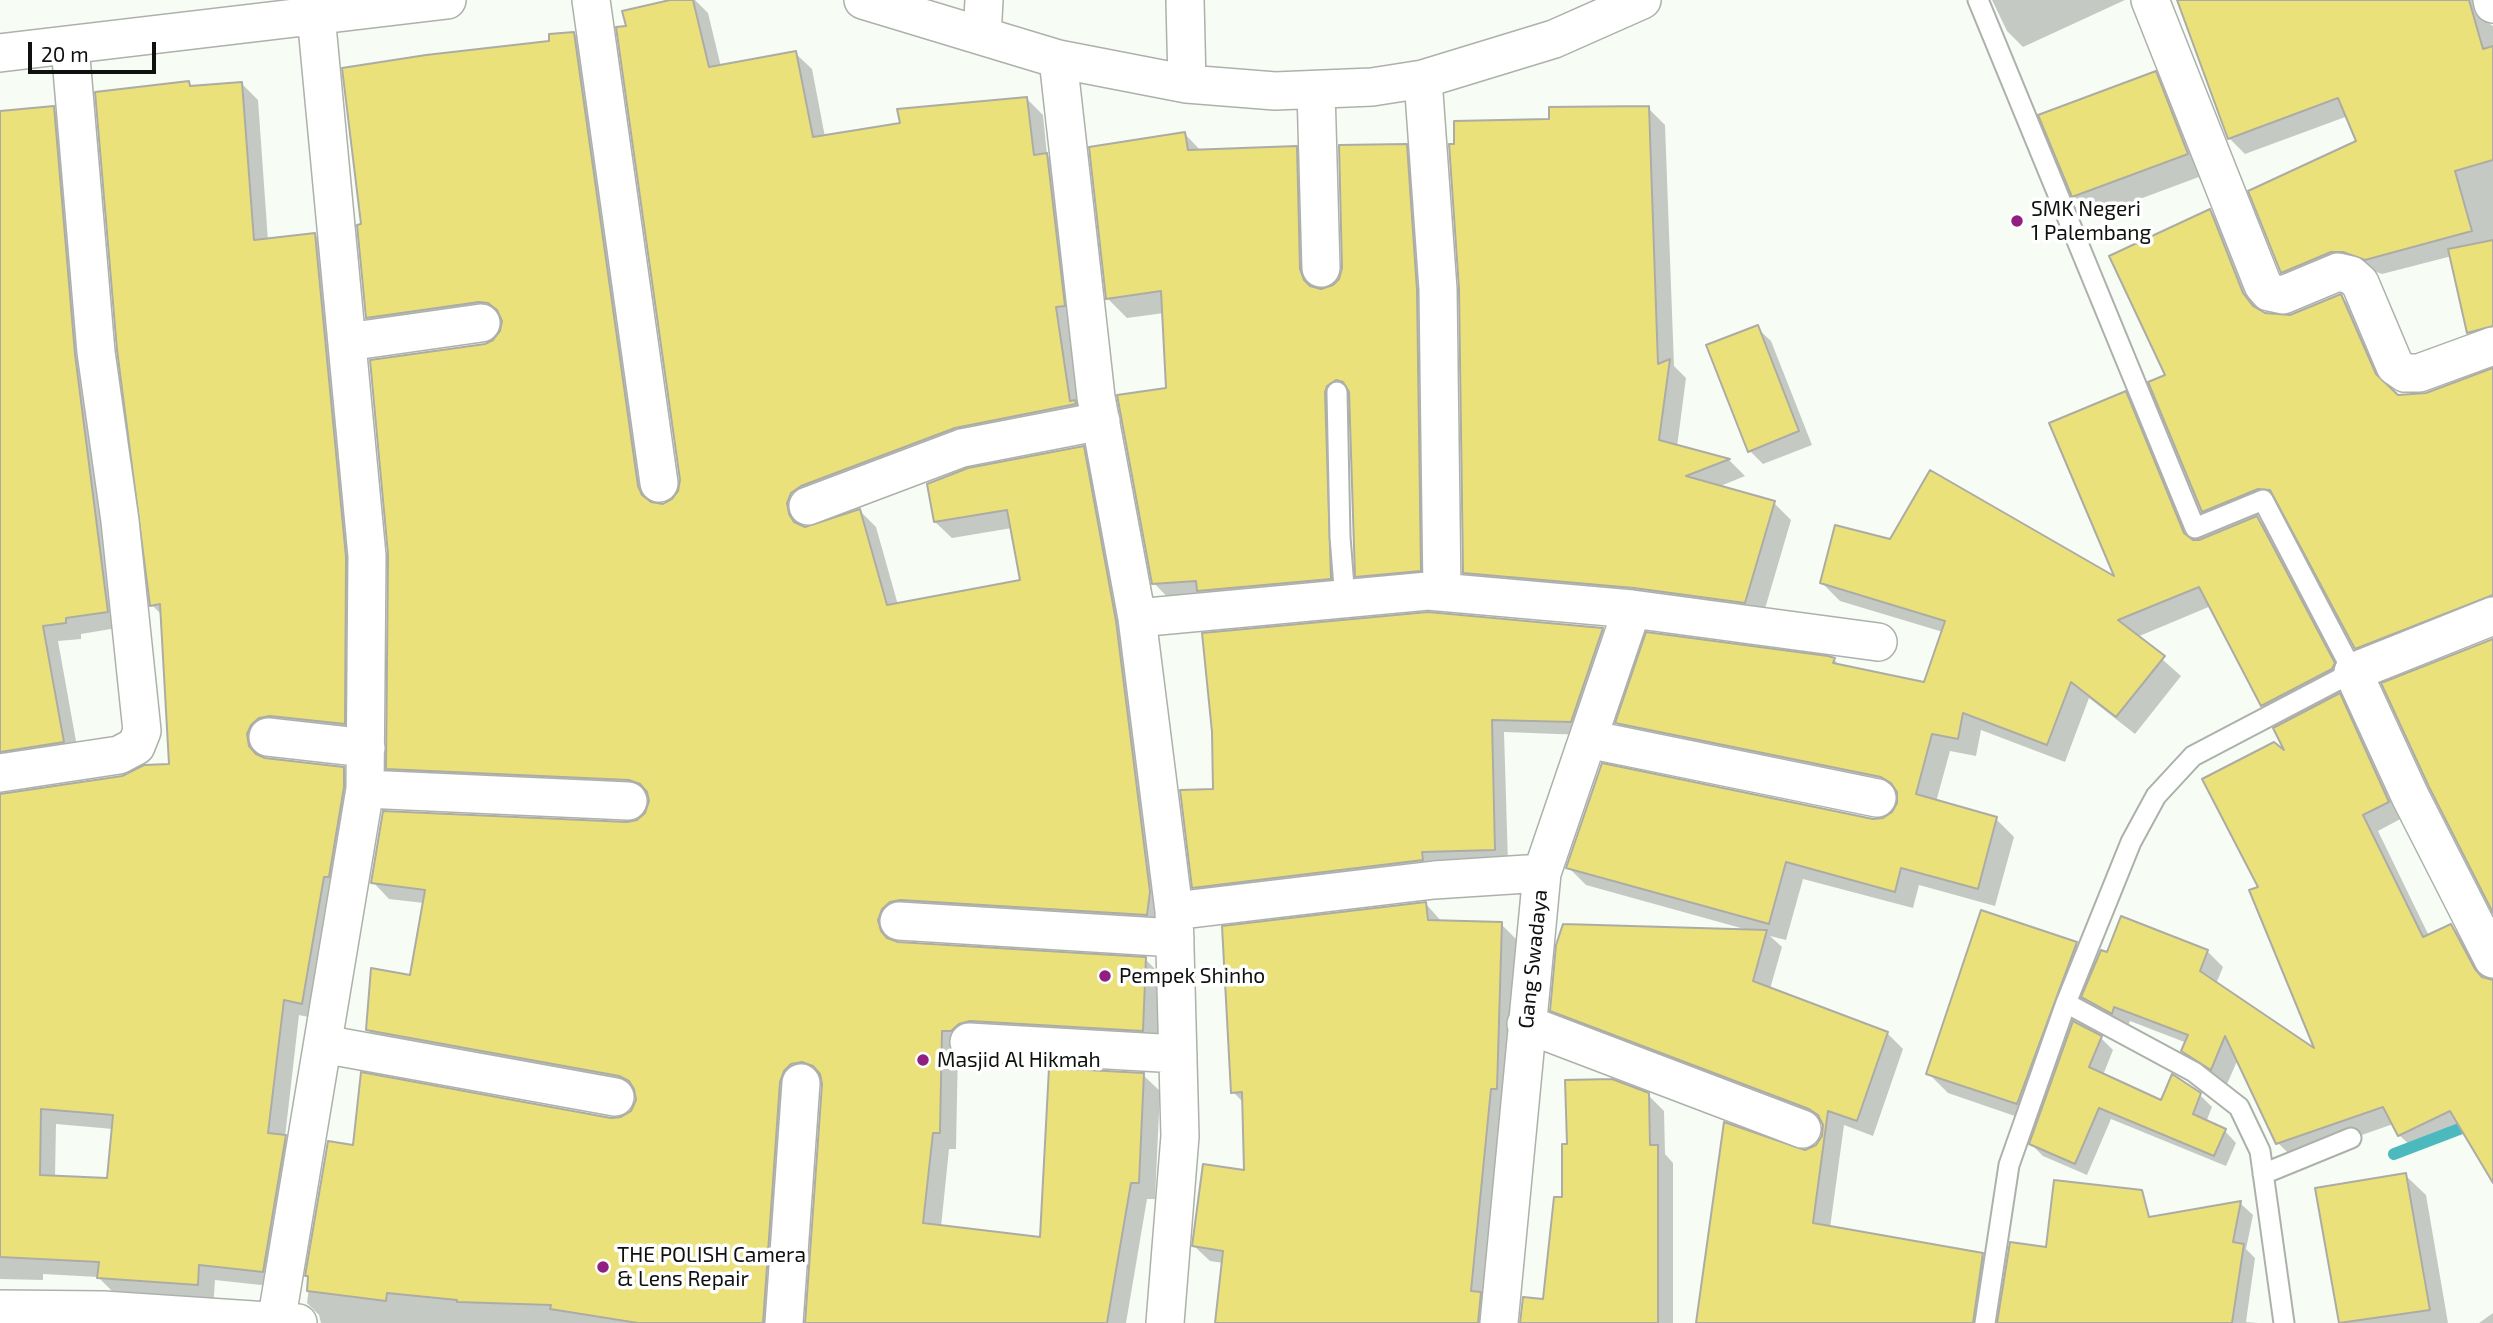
<!DOCTYPE html>
<html>
<head>
<meta charset="utf-8">
<style>
  body { margin:0 }
  #map { position:relative; width:2493px; height:1323px; overflow:hidden; background:#f7fcf5; font-family:"Exo 2",sans-serif }
  canvas { display:block }
  .scale { position:absolute; left:28px; top:42px; width:128px; height:32px; box-sizing:border-box; border:4px solid #0f110e; border-top:0; padding-left:9px; font-size:21px; line-height:24px; white-space:nowrap; color:#0f110e; -webkit-text-stroke:5px #fff; paint-order:stroke }
</style>
</head>
<body>
<div id="map">
<canvas width="2493" height="1323"></canvas>
<div class="scale">20 m</div>
</div>
<script>
const ctx = document.querySelector('canvas').getContext('2d');
ctx.lineJoin = 'round';
function paint(path, color) {
  ctx.fillStyle = color;
  ctx.fill(path, 'evenodd');
}
function poly(rows) {
  const path = new Path2D();
  for (const r of rows) {
    path.moveTo(r[0], r[1]);
    for (let i = 2; i < r.length; i += 2) path.lineTo(r[i], r[i + 1]);
  }
  return path;
}
function strokePath(path, color, width, dash) {
  ctx.strokeStyle = color;
  ctx.lineWidth = width;
  ctx.lineCap = dash ? 'butt' : 'round';
  ctx.setLineDash(dash || []);
  ctx.stroke(path);
}
function label(font, color, halo, rows, align = 'center') {
  ctx.font = font + ' "Exo 2",sans-serif';
  ctx.lineWidth = 7;
  ctx.setLineDash([]);
  ctx.textBaseline = 'middle';
  ctx.strokeStyle = halo;
  ctx.fillStyle = color;
  for (const [text, x, y, turn = 0] of rows) {
    ctx.save();
    ctx.translate(x, y);
    ctx.rotate((+turn || 0) * Math.PI / 180);
    ctx.textAlign = isNaN(turn) ? turn : align;
    if (halo) ctx.strokeText(text, 0, 0);
    ctx.fillText(text, 0, 0);
    ctx.restore();
  }
}
paint(poly([
  [678,0,695,0,708,13,721,67,795,53,812,69,825,137,902,125,1026,98,1043,115,1047,155,1063,171,1085,412,803,521,804,529,860,511,876,527,898,605,1022,582,1012,528,952,538,935,522,1083,448,1100,464,1163,931,894,938,895,943,1145,959,1161,975,1159,1047,958,1047,956,1149,949,1149,941,1227,1042,1239,1143,1075,1160,1091,1155,1199,1147,1199,1126,1323,807,1323,823,1079,819,1078,808,1080,780,1323,321,1323,319,1315,307,1303,310,1279,307,1276,354,1147,622,1119,632,1112,637,1100,637,1092,384,1046,368,1030,412,977,424,903,389,899,373,882,638,822,647,814,651,801,647,796,404,785,388,768,485,345,494,341,502,332,503,319,384,334,367,317,551,43,574,33,590,50,654,505,662,506,674,500,680,491,682,480,628,28],
  [1992,0,2125,0,2023,47,2007,31],
  [2178,0,2493,0,2487,11,2487,22,2493,26,2493,345,2484,348,2469,332,2452,256,2382,274,2360,266,2298,288,2282,272,2359,142,2348,116,2245,154,2229,138],
  [2155,73,2175,93,2207,174,2094,216,2074,196],
  [189,83,193,88,242,84,258,100,268,241,315,235,331,251,360,739,262,752,263,759,343,768,359,784,318,1019,299,1015,285,1137,301,1153,279,1287,215,1280,213,1310,115,1294,98,1277,43,1274,43,1280,0,1279,0,795,123,777,171,765,163,616,152,605],
  [56,1124,113,1129,108,1180,55,1178],
  [53,108,69,124,123,627,81,634,81,639,58,641,79,758,0,776,0,112],
  [1648,108,1665,125,1674,366,1686,378,1677,447,1729,460,1745,476,1718,487,1774,503,1791,520,1762,619,1482,589,1464,572,1551,120],
  [1185,134,1202,152,1296,148,1315,167,1319,290,1333,287,1341,279,1406,146,1425,166,1439,589,1377,595,1357,576,1351,401,1346,405,1350,598,1173,603,1154,583,1168,389,1164,313,1127,318,1108,299],
  [2210,211,2225,226,2259,310,2264,314,2291,316,2341,296,2356,312,2390,391,2397,397,2427,394,2493,370,2493,615,2372,663,2356,648,2280,504,2219,527,2203,511,2168,376],
  [1757,328,1771,341,1812,445,1763,464,1750,451],
  [2125,394,2143,411,2198,541,2257,518,2275,536,2350,687,2337,693,2355,711,2404,817,2378,831,2429,936,2451,926,2467,941,2489,981,2493,982,2493,1180,2462,1128,2415,1150,2399,1135,2393,1124,2294,1159,2278,1143,2238,1059,2227,1084,2199,1067,2183,1051,2187,1043,2130,1021,2127,1028,2099,1013,2084,997,2074,1023,2101,1038,2113,1050,2103,1075,2162,1102,2200,1095,2212,1107,2206,1122,2225,1131,2236,1143,2226,1166,2111,1119,2087,1175,2043,1156,2031,1144,2038,1124,1948,1093,1928,1073,1982,912,2076,944,2097,964,2207,951,2223,967,2216,984,2318,1053,2260,887,2289,756,2282,725,2263,705,2211,606,2137,637,2181,676,2135,734,2089,698,2065,762,1981,730,1976,756,1950,751,1936,802,1996,819,2014,837,1995,906,1919,885,1913,908,1803,879,1786,940,1770,936,1782,947,1770,989,1887,1033,1903,1049,1873,1136,1844,1125,1830,1228,1982,1255,1998,1270,1990,1323,1698,1323,1805,1152,1817,1146,1824,1136,1824,1123,1568,1026,1552,1010,1748,930,1586,885,1568,867,1884,820,1894,814,1899,803,1899,794,1635,741,1617,723,1834,660,1841,666,1925,684,1943,632,1840,601,1822,583,1891,541,2117,581],
  [1428,614,1603,629,1616,643,1584,735,1504,732,1508,863,1207,900,1194,887,1215,790],
  [1426,904,1442,922,1501,924,1517,940,1512,1104,1496,1323,1217,1323,1223,1263,1210,1261,1194,1246,1246,1172,1244,1103,1233,1092],
  [1648,1095,1664,1111,1665,1154,1673,1163,1673,1323,1522,1323,1545,1301,1563,1199,1568,1145],
  [2405,1175,2426,1195,2448,1323,2340,1323,2317,1190],
  [2240,1203,2253,1215,2246,1249,2255,1258,2246,1322,2258,1323,2160,1323],
  [2493,1313,2493,1323,2479,1323]
]), '#0003');
strokePath(poly([
  [2394,1154,2493,1116]
]), '#4bb9be', 12);
const building = poly([
  [670,0,693,0,709,67,796,51,813,137,900,123,897,109,1027,97,1034,155,1047,153,1065,306,1056,307,1070,401,1075,400,1076,404,955,428,801,486,791,493,787,503,789,514,794,522,805,527,860,509,887,605,1020,580,1007,510,934,522,927,484,968,468,1084,446,1116,621,1150,892,1147,915,900,900,890,902,882,909,878,920,881,931,887,938,898,942,1146,957,1143,1031,970,1021,959,1024,951,1031,942,1031,940,1133,933,1133,923,1223,1040,1237,1049,1068,1144,1073,1139,1183,1131,1183,1107,1323,805,1323,822,1084,820,1074,813,1066,802,1062,791,1064,784,1071,780,1082,763,1323,638,1323,550,1309,551,1305,457,1302,457,1300,387,1293,386,1301,307,1291,308,1276,305,1276,328,1141,353,1145,361,1072,611,1118,621,1117,631,1111,636,1100,634,1089,629,1081,619,1076,366,1030,371,968,410,975,425,890,371,883,383,811,627,822,637,820,645,813,649,801,647,792,640,784,629,780,386,769,388,554,370,360,485,344,493,340,500,331,502,321,497,310,488,303,479,302,366,318,357,225,361,224,342,68,426,55,549,41,549,34,574,32,638,486,642,495,651,502,663,504,672,499,678,491,680,480,616,27,626,26,622,11,670,0],
  [2177,0,2469,0,2483,49,2493,46,2493,160,2455,171,2472,231,2365,260,2343,252,2331,252,2281,273,2248,191,2356,141,2338,98,2228,139,2177,0],
  [2156,71,2188,154,2072,197,2038,115,2156,71],
  [189,81,190,86,242,82,254,240,315,233,346,557,345,724,270,716,259,718,251,725,247,734,249,746,256,754,265,758,344,767,344,787,329,877,324,877,302,1004,284,1000,268,1133,286,1135,263,1272,199,1265,198,1285,97,1278,99,1262,0,1257,0,794,122,776,144,765,169,764,160,604,150,606,117,350,95,92,189,81],
  [41,1109,113,1115,107,1178,40,1175,41,1109],
  [54,106,75,354,108,612,66,618,66,623,43,626,64,742,0,752,0,111,54,106],
  [1649,106,1658,364,1670,359,1659,440,1730,459,1686,476,1775,501,1745,603,1634,588,1463,573,1459,289,1449,144,1454,144,1454,121,1549,119,1549,107,1649,106],
  [1185,132,1188,150,1297,146,1300,269,1304,280,1310,286,1321,289,1333,285,1339,279,1342,268,1339,145,1407,144,1417,290,1421,571,1355,577,1349,392,1343,382,1336,380,1327,386,1325,392,1331,579,1197,591,1196,581,1152,584,1117,395,1166,388,1161,291,1106,299,1089,147,1185,132],
  [2210,209,2243,293,2253,306,2265,313,2290,315,2341,294,2376,374,2398,395,2426,393,2493,368,2493,595,2355,649,2270,490,2258,489,2202,512,2148,382,2165,375,2109,256,2210,209],
  [2493,240,2493,326,2467,333,2448,249,2493,240],
  [1758,325,1799,431,1748,452,1706,345,1758,325],
  [2126,391,2184,533,2193,540,2199,540,2257,516,2335,663,2332,669,2261,706,2199,587,2118,620,2165,656,2116,717,2071,682,2047,745,1963,713,1958,739,1932,734,1916,794,1997,817,1978,889,1901,868,1895,892,1786,862,1769,924,1566,868,1602,763,1873,819,1883,818,1892,812,1897,803,1897,792,1891,783,1881,777,1615,723,1646,632,1828,656,1835,658,1833,663,1924,682,1945,621,1820,583,1835,525,1890,539,1930,470,2114,576,2049,423,2126,391],
  [1428,612,1603,628,1571,722,1492,720,1495,850,1422,852,1423,860,1192,888,1180,790,1213,789,1212,732,1202,633,1428,612],
  [2493,639,2493,913,2429,787,2381,683,2493,639],
  [2340,693,2389,802,2363,815,2423,937,2451,924,2475,969,2482,977,2493,980,2493,1183,2450,1111,2398,1136,2383,1107,2276,1144,2225,1036,2211,1070,2181,1051,2188,1035,2114,1007,2112,1014,2081,997,2101,950,2107,952,2121,916,2208,950,2200,971,2314,1048,2249,890,2258,887,2202,779,2274,742,2284,750,2273,728,2340,693],
  [1426,902,1428,920,1502,922,1497,1089,1491,1089,1471,1291,1481,1292,1478,1323,1215,1323,1223,1251,1192,1246,1203,1164,1244,1170,1242,1092,1231,1093,1222,926,1426,902],
  [1981,910,2077,942,2017,1104,1926,1074,1981,910],
  [1563,924,1767,930,1753,981,1888,1032,1857,1121,1828,1111,1813,1223,1983,1253,1973,1323,1696,1323,1724,1122,1805,1150,1816,1145,1822,1136,1823,1125,1818,1115,1809,1109,1550,1011,1556,945,1563,924],
  [2073,1021,2102,1036,2089,1067,2161,1100,2172,1074,2201,1093,2193,1114,2226,1129,2214,1156,2099,1108,2075,1164,2029,1144,2073,1021],
  [1612,1079,1649,1093,1650,1145,1658,1145,1658,1323,1520,1323,1523,1297,1543,1299,1554,1197,1562,1197,1562,1144,1567,1144,1565,1080,1612,1079],
  [2406,1173,2430,1310,2339,1323,2315,1188,2406,1173],
  [2054,1180,2142,1190,2149,1217,2241,1201,2233,1242,2244,1244,2232,1323,1997,1323,2010,1242,2046,1247,2054,1180]
]);
paint(building, '#ebe17b');
strokePath(building, '#acaca5', 2);
const lane = poly([
  [1978,0,2195,528,2263,500,2353,672,2193,756,2156,796,2131,842,2066,1003,2009,1165,1985,1323],
  [1337,392,1340,537,1345,599],
  [2066,1003,2194,1072,2239,1107,2260,1151,2284,1323],
  [2263,1174,2351,1138]
]);
const street = poly([
  [591,0,659,483],
  [863,0,1058,59,1187,84,1275,91,1372,87,1423,79,1554,39,1642,0],
  [1185,0,1187,84],
  [2150,0,2263,285,2269,292,2283,295,2338,272,2351,275,2360,283,2395,366,2405,373,2419,373,2493,346],
  [2492,0,2493,4],
  [982,36,984,0],
  [0,53,447,0],
  [1058,59,1096,397,1137,618,1174,911,1180,1136,1165,1323],
  [1423,79,1438,289,1442,592],
  [1316,90,1321,268],
  [347,342,481,323],
  [808,506,962,448,1101,421],
  [2493,616,2353,672,2410,796,2493,959],
  [1137,618,1428,591,1632,609,1878,642],
  [268,737,366,748],
  [1588,739,1877,798],
  [0,773,119,755,136,746,142,731,120,521,96,352,70,46],
  [365,789,628,801],
  [1174,911,1434,880,1542,873],
  [899,921,1175,938],
  [1526,1024,1802,1129],
  [969,1042,1178,1054],
  [323,1044,615,1097],
  [0,1309,103,1310,298,1323],
  [276,1323,365,789,367,556,316,15],
  [784,1323,801,1083],
  [1499,1323,1542,873,1632,609]
]);
strokePath(lane, '#adb1ab', 23);
strokePath(street, '#adb1ab', 40);
strokePath(lane, '#fff', 19);
strokePath(street, '#fff', 37);
for (const [x, y, r, color] of [
  [2017,221,7,"#901f80"],
  [1105,976,7,"#901f80"],
  [923,1060,7,"#901f80"],
  [603,1267,7,"#901f80"]
]) {
  const dot = new Path2D();
  dot.arc(x, y, r, 0, 2 * Math.PI);
  ctx.fillStyle = color;
  ctx.fill(dot);
  strokePath(dot, '#fff', 2.5);
}
label('21px', '#0f110e', '#fff', [
  ["SMK Negeri",2031,209],
  ["1 Palembang",2031,233],
  ["Pempek Shinho",1119,976],
  ["Masjid Al Hikmah",937,1060],
  ["THE POLISH Camera",617,1255],
  ["& Lens Repair",617,1279]
], 'left');
label('21px', '#0f110e', '#fff', [
  ["Gang Swadaya",1533,959,-84]
]);
</script>
</body>
</html>
